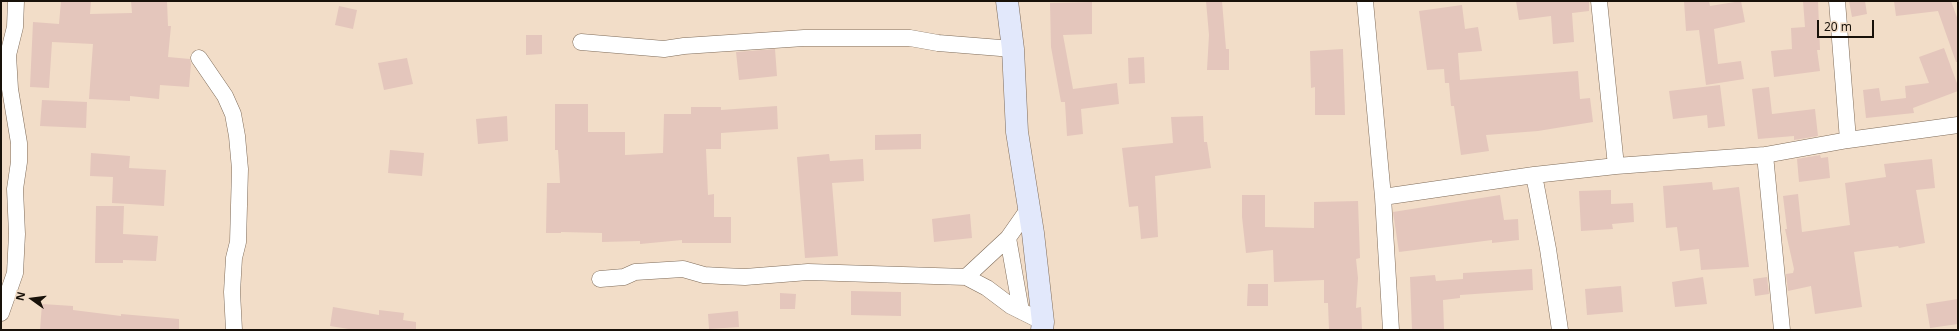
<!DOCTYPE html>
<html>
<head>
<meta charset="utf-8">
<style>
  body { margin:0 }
  #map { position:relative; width:1959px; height:331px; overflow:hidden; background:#f2ddc8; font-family:"Noto Sans",sans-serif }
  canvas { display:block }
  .frame { position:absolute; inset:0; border:2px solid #181109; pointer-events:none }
  .north { position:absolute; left:12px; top:279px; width:40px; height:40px; -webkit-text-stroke:3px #f2ddc8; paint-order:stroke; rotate:284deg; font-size:11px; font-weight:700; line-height:16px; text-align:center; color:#181109 }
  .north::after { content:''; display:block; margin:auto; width:14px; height:18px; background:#181109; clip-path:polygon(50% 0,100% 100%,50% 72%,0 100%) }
  .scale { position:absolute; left:1817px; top:20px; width:57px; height:18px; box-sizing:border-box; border:2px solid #181109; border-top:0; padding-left:5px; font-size:12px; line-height:14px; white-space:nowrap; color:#181109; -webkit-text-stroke:3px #f2ddc8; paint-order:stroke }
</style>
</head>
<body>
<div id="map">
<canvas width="1959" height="331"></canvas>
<div class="frame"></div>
<div class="north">N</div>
<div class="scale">20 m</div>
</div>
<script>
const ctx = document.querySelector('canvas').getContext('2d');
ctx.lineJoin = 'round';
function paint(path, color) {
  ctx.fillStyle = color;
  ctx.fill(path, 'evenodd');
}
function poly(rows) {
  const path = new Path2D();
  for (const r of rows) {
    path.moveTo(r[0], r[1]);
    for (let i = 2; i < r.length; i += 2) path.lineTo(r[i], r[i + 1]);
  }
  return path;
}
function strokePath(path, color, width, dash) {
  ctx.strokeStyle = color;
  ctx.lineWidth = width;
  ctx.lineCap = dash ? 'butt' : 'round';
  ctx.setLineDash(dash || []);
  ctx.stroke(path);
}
paint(poly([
  [61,1,91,1,90,14,132,13,131,1,167,1,168,26,171,26,168,57,190,59,191,64,189,87,160,85,159,99,130,96,130,101,89,99,93,44,52,42,49,88,30,87,33,22,59,24],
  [1206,1,1222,1,1226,49,1229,49,1229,70,1207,70,1209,35],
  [1516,1,1589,1,1589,11,1572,13,1574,42,1553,44,1551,16,1519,20],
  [1684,1,1709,1,1710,6,1741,1,1745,22,1714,29,1718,64,1741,61,1744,79,1706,85,1699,30,1686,31],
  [1803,1,1818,1,1820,50,1817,50,1820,71,1774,77,1771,51,1792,49,1791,28,1805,27],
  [1849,1,1865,1,1867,14,1852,17],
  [1894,1,1951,1,1958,20,1958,62,1956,62,1938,11,1896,16],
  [1092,2,1092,34,1063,35,1073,89,1117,83,1119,104,1081,109,1083,134,1067,136,1065,102,1061,102,1051,47,1050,3],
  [1462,5,1465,29,1478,27,1482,51,1458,53,1460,80,1578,71,1580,99,1590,98,1593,122,1538,131,1486,135,1489,151,1461,155,1454,106,1451,106,1449,83,1445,83,1444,69,1427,70,1419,11],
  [339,6,357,10,353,29,335,25],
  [526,35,542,35,542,54,526,55],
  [1944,48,1958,86,1958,91,1913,108,1914,113,1866,118,1863,90,1879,88,1881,101,1906,98,1905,86,1929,83,1919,57],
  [775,49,777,76,739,80,736,52],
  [1343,49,1345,115,1315,115,1315,87,1311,88,1310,51],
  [1144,57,1145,83,1129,84,1128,58],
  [407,58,413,84,384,90,378,63],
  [1720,85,1725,126,1708,128,1707,115,1673,119,1669,91],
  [1769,87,1772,114,1815,109,1818,136,1794,140,1794,136,1758,139,1752,89],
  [42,100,87,102,86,128,40,126],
  [555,104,588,104,588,132,625,132,625,155,663,153,664,114,691,114,691,107,721,107,721,110,777,106,778,129,721,133,721,149,706,149,708,195,714,194,714,217,731,217,731,243,682,243,682,240,640,244,640,241,602,242,602,233,561,232,561,233,546,233,547,183,560,183,558,150,555,150],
  [507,116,508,141,478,144,476,119],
  [1203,116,1204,142,1207,142,1211,168,1155,176,1158,237,1141,239,1138,206,1129,207,1122,148,1173,143,1171,117],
  [921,134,921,149,875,150,875,135],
  [390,150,424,153,422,176,388,173],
  [91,153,130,156,129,168,166,170,164,206,112,203,113,177,90,176],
  [829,154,830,161,863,159,864,181,832,183,838,256,805,258,797,157],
  [1820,155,1821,158,1828,157,1830,178,1799,182,1797,159],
  [1932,159,1935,188,1916,190,1925,243,1899,248,1898,246,1854,252,1862,307,1815,314,1811,286,1788,291,1786,274,1793,273,1794,269,1785,229,1787,229,1783,196,1798,194,1802,232,1850,225,1845,183,1886,177,1884,164],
  [1712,182,1713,190,1739,187,1749,267,1701,270,1699,249,1680,251,1677,227,1666,228,1663,186],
  [1611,190,1611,204,1633,203,1634,222,1612,224,1613,229,1581,231,1579,191],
  [1242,195,1265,195,1265,227,1314,228,1314,202,1358,201,1360,258,1356,259,1358,278,1356,308,1361,307,1362,330,1329,330,1328,303,1324,303,1324,280,1274,282,1273,250,1246,253,1242,217],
  [1500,195,1504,220,1518,219,1519,240,1492,243,1492,240,1399,252,1393,212],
  [96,206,124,206,123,234,158,236,156,261,123,260,123,263,95,263],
  [970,214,972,238,934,242,932,219],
  [1532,269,1533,290,1460,295,1460,298,1443,300,1444,330,1412,330,1410,277,1435,275,1436,281,1463,279,1463,273],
  [1703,277,1707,304,1675,307,1672,282],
  [1767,277,1769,294,1755,296,1753,279],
  [1248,284,1268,284,1268,306,1247,306],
  [1621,286,1623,312,1587,315,1585,289],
  [851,291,901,292,901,316,851,315],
  [780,293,796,294,795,309,780,309],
  [1958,299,1958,324,1930,328,1926,304],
  [42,304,73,306,73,310,121,316,121,314,179,319,179,330,40,330],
  [333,307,379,315,379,310,404,313,403,320,416,322,416,330,355,330,330,326],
  [738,311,739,327,709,329,708,314]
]), '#e4c6bc');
const street = poly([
  [1365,1,1383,197,1391,330],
  [1599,1,1616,166],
  [1837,1,1848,140],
  [581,42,664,49,684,46,804,38,910,38,938,43,1013,49],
  [199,58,225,96,233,114,237,136,240,169,238,242,234,258,232,292,234,330],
  [1765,155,1782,330],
  [1534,175,1548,249,1560,330],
  [1383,197,1534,175,1616,166,1765,155,1848,140,1958,125],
  [1008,238,1021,311],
  [966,277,1008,238,1029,208],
  [600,279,624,277,635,272,683,269,704,275,721,276,745,277,808,272,966,277,987,288,1011,306,1043,322],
  [1,313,15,273,17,234,15,189,19,162,19,143,10,89,8,55,15,27,16,1]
]);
const secondary = poly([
  [1007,1,1013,49,1017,132,1033,233,1043,322,1042,330]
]);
strokePath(street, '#7f6c5a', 17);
strokePath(secondary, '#7f6c5a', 23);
strokePath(street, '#fff', 16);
strokePath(secondary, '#e2e8fb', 22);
</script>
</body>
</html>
